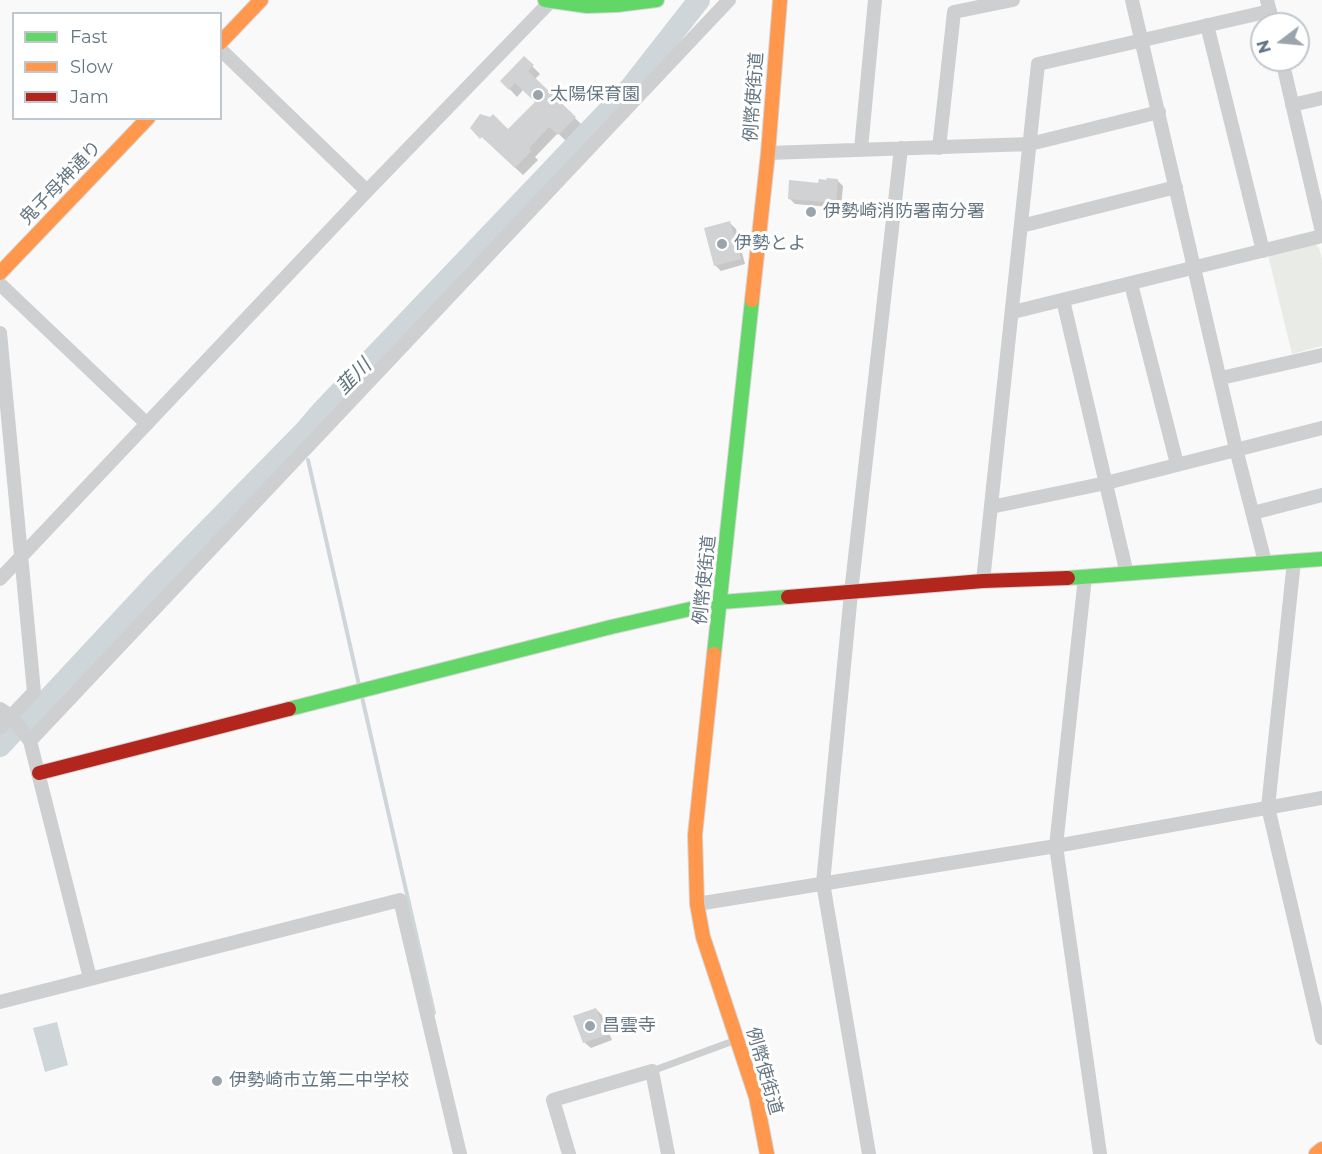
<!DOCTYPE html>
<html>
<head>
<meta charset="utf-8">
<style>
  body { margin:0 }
  #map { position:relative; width:1322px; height:1154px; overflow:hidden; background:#f9f9f9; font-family:Montserrat,sans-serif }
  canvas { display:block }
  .legend { position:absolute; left:12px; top:12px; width:210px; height:108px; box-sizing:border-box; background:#fff; border:2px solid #c1c8cd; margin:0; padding:8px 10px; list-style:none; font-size:18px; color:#657683 }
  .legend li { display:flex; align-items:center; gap:12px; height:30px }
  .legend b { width:30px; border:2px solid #c1c8cd }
  .north { position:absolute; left:1250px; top:12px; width:60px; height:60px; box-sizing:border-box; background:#fff; border:2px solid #c1c8cd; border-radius:50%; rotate:254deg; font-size:16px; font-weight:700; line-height:24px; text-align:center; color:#657683 }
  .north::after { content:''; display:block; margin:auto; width:21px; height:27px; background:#99a4ac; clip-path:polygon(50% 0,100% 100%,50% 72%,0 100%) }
</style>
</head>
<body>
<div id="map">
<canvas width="1322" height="1154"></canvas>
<ul class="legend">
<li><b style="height:8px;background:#63d668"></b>Fast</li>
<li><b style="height:8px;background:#ff974d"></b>Slow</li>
<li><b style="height:8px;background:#b3261e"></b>Jam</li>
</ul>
<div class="north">N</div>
</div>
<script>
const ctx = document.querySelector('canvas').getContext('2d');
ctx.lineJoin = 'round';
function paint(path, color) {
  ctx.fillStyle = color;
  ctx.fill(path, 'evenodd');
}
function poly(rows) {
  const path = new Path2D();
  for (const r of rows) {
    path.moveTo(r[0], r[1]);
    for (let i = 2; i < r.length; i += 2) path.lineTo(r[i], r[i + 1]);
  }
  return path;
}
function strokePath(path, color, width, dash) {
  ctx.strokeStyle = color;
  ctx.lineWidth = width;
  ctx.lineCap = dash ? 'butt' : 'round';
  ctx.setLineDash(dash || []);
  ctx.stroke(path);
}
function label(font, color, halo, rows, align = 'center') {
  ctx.font = font + ' Montserrat,"Noto Sans JP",sans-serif';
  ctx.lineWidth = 6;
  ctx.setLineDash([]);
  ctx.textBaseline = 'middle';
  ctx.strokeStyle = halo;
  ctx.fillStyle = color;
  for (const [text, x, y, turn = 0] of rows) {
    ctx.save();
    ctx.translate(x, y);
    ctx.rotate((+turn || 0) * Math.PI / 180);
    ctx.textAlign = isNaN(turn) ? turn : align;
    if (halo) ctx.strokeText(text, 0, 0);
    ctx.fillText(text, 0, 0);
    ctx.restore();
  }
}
paint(poly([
  [1315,244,1319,248,1322,259,1322,346,1292,354,1268,255]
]), '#e8ebe6');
paint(poly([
  [57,1022,68,1065,45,1072,33,1028]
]), '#ced6d9');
paint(poly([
  [524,58,540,74,535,79,582,125,567,142,558,133,535,157,538,160,523,175,472,128,508,131,537,102,524,89,517,97,502,81],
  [837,180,843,186,841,208,795,204,789,198,820,185],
  [730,223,736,229,745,264,721,271,715,265],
  [596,1009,602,1015,612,1040,591,1048,585,1043,575,1017]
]), '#0003');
strokePath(poly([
  [296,440,300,447],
  [308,460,359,685],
  [362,697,434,1013]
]), '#ced6d9', 4);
strokePath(poly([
  [0,746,18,727,34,714,156,583,305,431,323,410,631,87,699,0]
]), '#ced6d9', 22);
paint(poly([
  [524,56,534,65,528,71,576,117,558,135,549,127,529,148,531,151,515,168,482,137,480,139,470,128,480,114,490,117,493,114,508,129,535,102,515,83,509,90,500,81],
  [827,178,838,179,836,203,788,199,789,180,818,183,819,179,826,180],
  [730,221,741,259,714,266,704,228],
  [596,1008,607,1035,583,1043,573,1016]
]), '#d0d2d3');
const fast = poly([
  [545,0,587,6,617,5,657,0],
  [1068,578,1322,559],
  [714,654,752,300],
  [289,709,611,627,721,602,788,597]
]);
const slow = poly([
  [220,43,261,0],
  [0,273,148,118],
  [752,300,768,153,780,0],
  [714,654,695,835,697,904,703,937,756,1097,767,1154],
  [1316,1154,1322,1149]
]);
const jam = poly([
  [788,597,983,581,1068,578],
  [39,773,289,709]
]);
strokePath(fast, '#d5d6d7', 16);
strokePath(slow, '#d5d6d7', 16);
strokePath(jam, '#d5d6d7', 16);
strokePath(poly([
  [652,1071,736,1040]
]), '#cecfd0', 7);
strokePath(poly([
  [1132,0,1236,449,1265,562],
  [1267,0,1273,24],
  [1207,25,1263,251],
  [220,49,367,191],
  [1282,60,1322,232],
  [1292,105,1322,98],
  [939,148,954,12,1013,0],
  [861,149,875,0],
  [768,153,1030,144,1159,112],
  [1021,226,1176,187],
  [0,284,147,424],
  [1131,284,1177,464],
  [1063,300,1127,574],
  [1013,312,1322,236],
  [0,333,34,692,0,728],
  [1221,378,1322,355],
  [991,507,1106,483,1322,428],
  [1253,513,1322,495],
  [1294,561,1268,807,1322,1038],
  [1085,577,1056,846,1100,1154],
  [0,579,367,191,550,2],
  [983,581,1038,64,1270,11],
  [0,709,11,716,30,741,90,978],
  [30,741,729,0],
  [697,904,1056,846,1322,798],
  [0,1002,400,900,460,1154],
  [569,1154,553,1100,652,1071,668,1154],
  [869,1154,823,883,851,593,901,148]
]), '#cecfd0', 14);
strokePath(fast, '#63d668', 14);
strokePath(slow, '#ff974d', 14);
strokePath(jam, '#b3261e', 14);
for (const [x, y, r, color] of [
  [538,95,6,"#99a4ac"],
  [811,212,6,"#99a4ac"],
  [722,244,6,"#99a4ac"],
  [590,1026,6,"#99a4ac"],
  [217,1081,6,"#99a4ac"]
]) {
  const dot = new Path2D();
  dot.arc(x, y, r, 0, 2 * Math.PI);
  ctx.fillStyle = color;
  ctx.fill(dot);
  strokePath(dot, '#fff', 2);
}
label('18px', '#657683', '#fff', [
  ["太陽保育園",550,95],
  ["伊勢崎消防署南分署",823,212],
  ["伊勢とよ",734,244],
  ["昌雲寺",602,1026],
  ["伊勢崎市立第二中学校",229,1081]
], 'left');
label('18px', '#657683', '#fff', [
  ["例幣使街道",754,97,-86],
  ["鬼子母神通り",61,183,-46],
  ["例幣使街道",705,580,-84],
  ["例幣使街道",764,1071,74]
]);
label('italic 20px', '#60757c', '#fff', [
  ["韮川",354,377,-46]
]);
</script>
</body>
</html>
